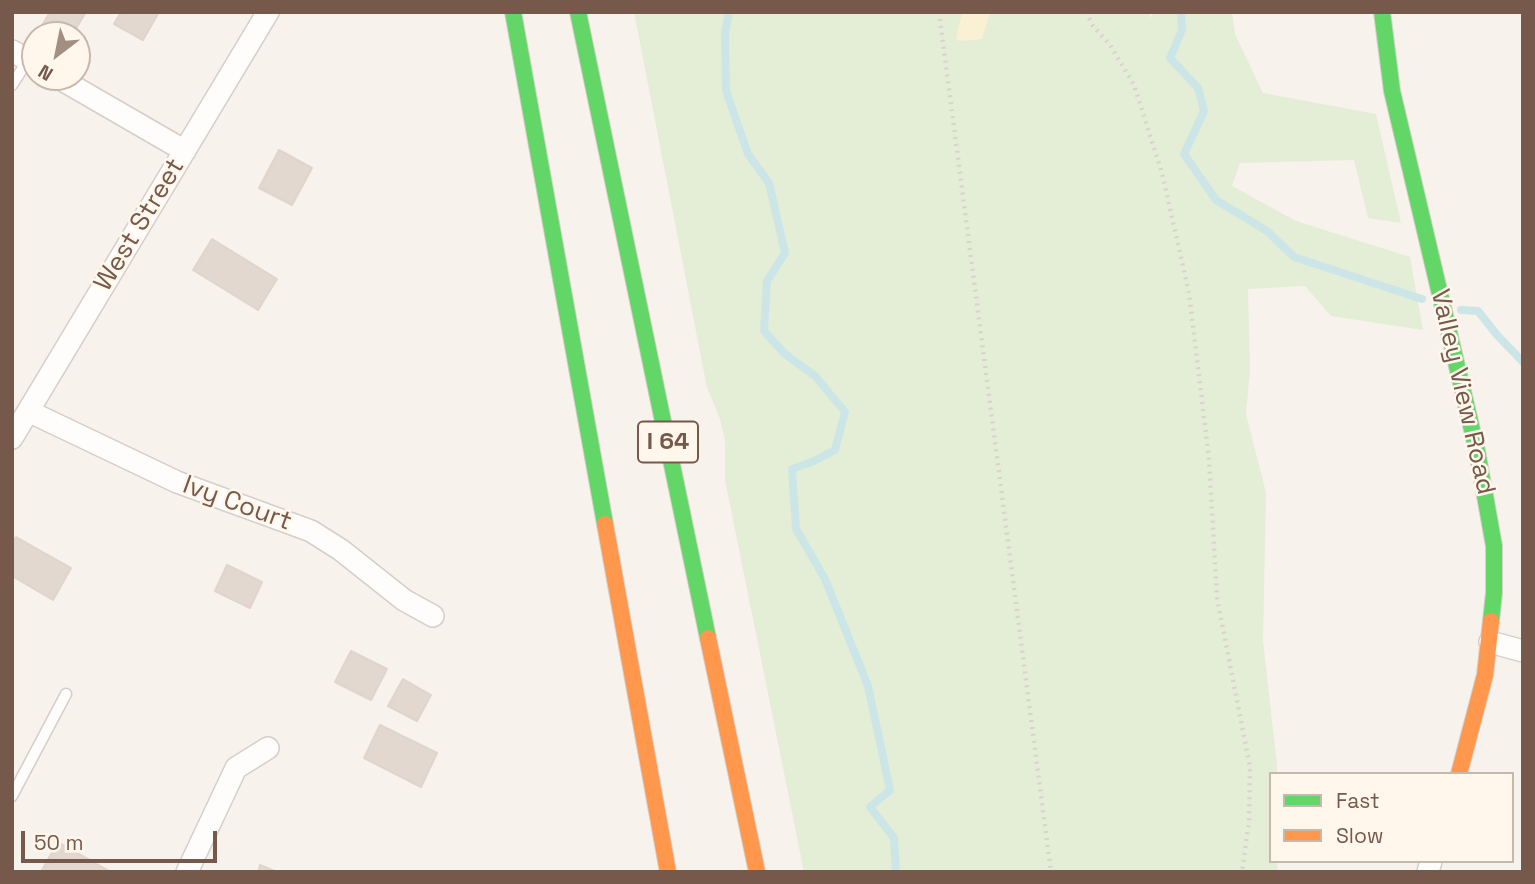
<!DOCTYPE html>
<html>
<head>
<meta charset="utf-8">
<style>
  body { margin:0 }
  #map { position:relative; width:1535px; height:884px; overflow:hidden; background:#f7f2eb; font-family:"Space Grotesk",sans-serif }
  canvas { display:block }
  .frame { position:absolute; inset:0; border:14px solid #76594a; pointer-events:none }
  .legend { position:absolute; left:1269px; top:772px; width:245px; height:91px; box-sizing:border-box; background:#fff7ec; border:2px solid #c8b8ab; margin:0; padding:9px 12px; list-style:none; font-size:21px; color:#76594a }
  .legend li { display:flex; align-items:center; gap:14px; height:35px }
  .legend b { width:35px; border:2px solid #c8b8ab }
  .north { position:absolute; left:21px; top:21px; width:70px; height:70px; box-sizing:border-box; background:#fff7ec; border:2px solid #c8b8ab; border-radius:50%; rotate:212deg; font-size:19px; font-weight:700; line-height:28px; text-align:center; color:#76594a }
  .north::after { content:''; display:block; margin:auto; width:24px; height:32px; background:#a38f82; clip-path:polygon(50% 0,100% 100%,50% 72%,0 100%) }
  .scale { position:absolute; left:21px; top:831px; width:196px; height:32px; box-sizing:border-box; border:4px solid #76594a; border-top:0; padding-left:9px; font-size:21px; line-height:24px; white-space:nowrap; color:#76594a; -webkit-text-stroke:5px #fff7ec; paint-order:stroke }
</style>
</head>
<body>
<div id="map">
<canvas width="1535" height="884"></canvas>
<div class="frame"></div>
<ul class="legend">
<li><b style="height:9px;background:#63d668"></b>Fast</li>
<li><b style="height:9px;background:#ff974d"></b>Slow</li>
</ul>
<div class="north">N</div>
<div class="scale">50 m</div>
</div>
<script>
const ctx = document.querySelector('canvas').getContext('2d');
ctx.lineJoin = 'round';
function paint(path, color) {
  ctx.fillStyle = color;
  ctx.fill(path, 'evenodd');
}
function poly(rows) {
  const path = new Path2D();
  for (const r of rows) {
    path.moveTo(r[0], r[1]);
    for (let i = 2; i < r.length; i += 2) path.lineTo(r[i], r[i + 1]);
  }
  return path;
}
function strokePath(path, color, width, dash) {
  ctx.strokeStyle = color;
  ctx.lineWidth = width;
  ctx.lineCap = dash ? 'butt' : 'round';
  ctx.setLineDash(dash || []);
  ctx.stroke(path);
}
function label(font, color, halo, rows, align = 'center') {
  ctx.font = font + ' "Space Grotesk",sans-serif';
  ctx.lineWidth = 5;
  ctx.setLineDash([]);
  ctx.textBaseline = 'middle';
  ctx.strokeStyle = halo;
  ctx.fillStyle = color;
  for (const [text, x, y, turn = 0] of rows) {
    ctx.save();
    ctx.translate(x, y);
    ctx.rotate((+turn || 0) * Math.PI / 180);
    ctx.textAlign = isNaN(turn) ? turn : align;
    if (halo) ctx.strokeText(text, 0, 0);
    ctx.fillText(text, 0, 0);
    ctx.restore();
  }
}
paint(poly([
  [634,12,1149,12,1151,18,1153,12,1232,12,1235,34,1263,93,1376,114,1401,223,1368,218,1354,160,1240,163,1232,186,1296,221,1410,257,1423,330,1331,316,1305,286,1248,289,1250,370,1246,414,1266,493,1263,641,1277,765,1277,774,1271,774,1271,861,1277,861,1278,872,804,872,725,480,725,441,720,419,707,388]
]), '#e4eed6');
paint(poly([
  [962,12,990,12,982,39,959,41,956,39]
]), '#faf0d4');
strokePath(poly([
  [729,12,725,34,726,91,748,154,769,183,785,253,767,281,764,331,785,354,815,376,845,412,835,450,814,461,792,469,796,529,825,579,868,686,890,790,870,807,894,838,896,872],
  [1181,12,1182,30,1170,58,1198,88,1204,111,1184,154,1216,200,1267,231,1294,257,1422,299],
  [1461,310,1478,311,1497,335,1523,362]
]), '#cce6e8', 8);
const building = poly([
  [50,12,86,12,72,35,49,35,40,29,50,12],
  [121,12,159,12,143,40,114,24,121,12],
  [279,150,312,168,292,205,259,188,279,150],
  [212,239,277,279,258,310,193,270,212,239],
  [16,537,71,568,53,600,12,576,12,544,16,537],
  [227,565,262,582,250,608,215,591,227,565],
  [351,651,387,669,371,700,335,682,351,651],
  [403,679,431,695,417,721,388,706,403,679],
  [380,725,437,753,421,787,364,758,380,725],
  [58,842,111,872,41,872,58,842],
  [260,865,277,872,258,872,260,865]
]);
paint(building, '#e2d8d0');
strokePath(building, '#e0d5cd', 2);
const lane = poly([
  [12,85,28,60],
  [12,796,66,694]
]);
const street = poly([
  [12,51,35,64],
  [57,77,185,151],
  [28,411,177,482,311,531,341,550,404,600,433,616],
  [12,438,268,12],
  [1490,642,1523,651],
  [187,872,236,768,268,748],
  [1428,872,1431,861]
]);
const fast = poly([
  [513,12,605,524],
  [578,12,708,638],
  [1382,12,1392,91,1477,451,1494,546,1494,593,1491,621]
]);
const slow = poly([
  [605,524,668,872],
  [708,638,757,872],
  [1459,774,1485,675,1491,621]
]);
strokePath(lane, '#d6cec8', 13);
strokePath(street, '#d6cec8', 24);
strokePath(fast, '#d6cec8', 18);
strokePath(slow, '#d6cec8', 18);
strokePath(poly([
  [939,12,1051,872],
  [1086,12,1093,26,1110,45,1134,85,1162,173,1189,293,1209,459,1217,598,1250,767,1249,821,1242,872]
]), '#dad2ce', 4.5, [2, 5]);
strokePath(lane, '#fefdfc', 10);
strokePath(street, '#fefdfc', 21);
strokePath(fast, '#63d668', 16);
strokePath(slow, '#ff974d', 16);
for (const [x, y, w] of [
  [668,442,60]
]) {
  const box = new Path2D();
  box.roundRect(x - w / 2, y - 20.5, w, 41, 5);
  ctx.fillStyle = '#fff7ec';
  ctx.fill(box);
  strokePath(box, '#76594a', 2);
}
label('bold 24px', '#76594a', null, [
  ["I 64",668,442]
]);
label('26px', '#76594a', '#fff7ec', [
  ["West Street",140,225,-59],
  ["Valley View Road",1462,392,77],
  ["Ivy Court",237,504,20]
]);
</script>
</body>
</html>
